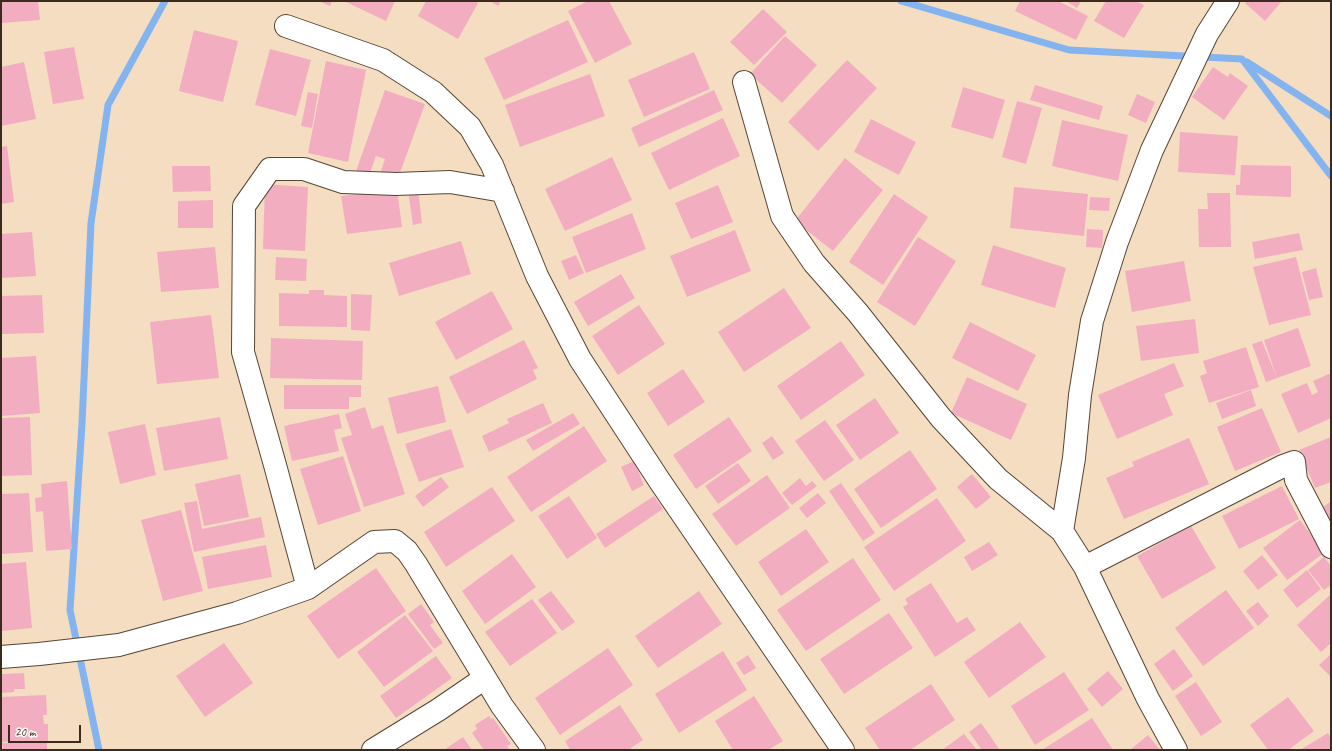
<!DOCTYPE html>
<html>
<head>
<meta charset="utf-8">
<style>
  body { margin:0 }
  #map { position:relative; width:1332px; height:751px; overflow:hidden; background:#f5ddc1; font-family:Caveat,sans-serif }
  canvas { display:block }
  .frame { position:absolute; inset:0; border:2px solid #3b2a1e; pointer-events:none }
  .scale { position:absolute; left:8px; top:725px; width:73px; height:18px; box-sizing:border-box; border:2px solid #3b2a1e; border-top:0; padding-left:5px; font-size:12px; line-height:14px; white-space:nowrap; color:#3b2a1e; -webkit-text-stroke:3px #fdfcf7; paint-order:stroke }
</style>
</head>
<body>
<div id="map">
<canvas width="1332" height="751"></canvas>
<div class="frame"></div>
<div class="scale">20 m</div>
</div>
<script>
const ctx = document.querySelector('canvas').getContext('2d');
ctx.lineJoin = 'round';
function poly(rows) {
  const path = new Path2D();
  for (const r of rows) {
    path.moveTo(r[0], r[1]);
    for (let i = 2; i < r.length; i += 2) path.lineTo(r[i], r[i + 1]);
  }
  return path;
}
function strokePath(path, color, width, dash) {
  ctx.strokeStyle = color;
  ctx.lineWidth = width;
  ctx.lineCap = dash ? 'butt' : 'round';
  ctx.setLineDash(dash || []);
  ctx.stroke(path);
}
function paint(path, color) {
  ctx.fillStyle = color;
  ctx.fill(path, 'evenodd');
}
strokePath(poly([
  [901,1,1069,50,1242,59,1331,176],
  [1247,62,1331,116],
  [99,750,70,610,82,424,91,223,108,105,165,1]
]), '#84b4f0', 7);
paint(poly([
  [1,1,38,1,40,20,1,23],
  [319,1,332,1,330,6],
  [347,1,395,1,386,21,346,2],
  [426,1,475,1,478,3,458,39,418,16],
  [490,1,501,1,498,6],
  [588,1,609,1,632,44,595,63,568,11],
  [1020,1,1058,1,1088,16,1076,40,1015,11],
  [1066,1,1081,1,1077,8],
  [1106,1,1136,1,1144,5,1124,38,1094,21],
  [1247,1,1282,1,1265,21,1245,3],
  [763,9,787,32,754,65,730,42],
  [568,20,588,62,504,100,484,58],
  [194,30,238,41,223,102,179,91],
  [785,36,817,65,782,103,750,74],
  [74,47,84,99,53,104,44,52],
  [270,49,311,60,296,116,255,105],
  [694,52,710,89,644,117,628,80],
  [847,60,877,88,818,151,788,122],
  [326,61,366,70,348,162,308,153],
  [24,62,36,119,1,126,1,67],
  [1213,67,1228,77,1230,73,1248,86,1224,120,1192,97],
  [590,74,605,116,520,147,505,105],
  [1035,85,1103,106,1099,120,1030,100],
  [963,87,1005,100,993,139,951,127],
  [385,90,425,104,397,181,380,174,385,159,376,156,369,176,356,171],
  [714,90,723,110,639,147,631,128],
  [308,92,318,94,312,128,301,126],
  [1137,94,1155,102,1146,123,1128,115],
  [1017,101,1042,108,1026,164,1002,157],
  [723,118,740,156,669,190,651,153],
  [871,119,916,142,899,175,854,152],
  [1062,120,1128,135,1118,181,1052,166],
  [1180,132,1238,136,1235,175,1178,172],
  [7,146,14,202,1,204,1,147],
  [612,157,632,200,565,231,545,189],
  [845,158,883,190,833,251,795,221],
  [1241,165,1291,166,1291,197,1236,195,1236,185,1240,185],
  [172,166,210,166,211,191,173,192],
  [265,184,308,187,305,251,263,249],
  [718,185,733,222,691,239,675,203],
  [1014,187,1088,194,1084,236,1010,228],
  [397,189,402,227,347,234,341,196],
  [418,189,422,223,413,225,408,190],
  [1207,193,1230,193,1231,247,1199,247,1198,209,1208,209],
  [894,194,928,217,883,285,849,262],
  [1090,197,1110,198,1109,211,1089,210],
  [213,200,213,228,178,228,178,201],
  [632,213,646,249,586,273,572,237],
  [1087,229,1103,230,1102,248,1086,247],
  [735,230,751,271,687,297,670,256],
  [32,232,36,276,1,278,1,234],
  [1299,233,1303,250,1255,259,1252,242],
  [918,237,956,261,915,326,877,302],
  [461,241,471,274,399,296,389,263],
  [993,245,1066,268,1055,308,981,285],
  [215,247,219,288,161,292,157,252],
  [576,255,584,273,569,280,561,261],
  [276,257,307,259,306,281,275,280],
  [1296,257,1311,315,1269,325,1253,267],
  [1184,261,1191,301,1132,312,1125,271],
  [1316,268,1323,297,1309,300,1302,272],
  [621,274,635,298,588,326,574,302],
  [784,288,811,328,744,372,718,332],
  [309,290,324,290,324,295,347,296,347,327,279,326,279,293,309,294],
  [492,291,513,329,456,360,435,322],
  [351,294,372,295,370,331,351,330],
  [42,295,44,333,1,334,1,296],
  [639,305,665,344,618,375,592,336],
  [211,315,219,378,157,384,150,322],
  [1195,319,1199,353,1141,361,1136,326],
  [970,322,1036,355,1018,391,952,358],
  [1298,328,1311,366,1277,378,1264,340],
  [271,338,363,341,362,380,270,378],
  [524,340,538,368,533,370,537,379,467,414,449,377],
  [841,341,865,375,801,420,777,386],
  [1262,341,1277,378,1266,382,1252,344],
  [1246,347,1259,387,1209,403,1200,376,1207,373,1203,361],
  [36,356,40,413,1,416,1,358],
  [1174,363,1184,386,1164,394,1173,415,1117,439,1098,395],
  [683,369,705,402,668,426,647,393],
  [1331,373,1331,418,1298,433,1281,394,1307,383,1312,395,1318,392,1313,381],
  [967,377,1027,404,1011,440,951,413],
  [284,385,361,385,361,397,349,397,349,409,284,409],
  [438,386,446,422,397,434,388,398],
  [1251,390,1256,406,1222,419,1216,403],
  [875,398,899,433,860,460,836,425],
  [543,403,552,423,489,452,482,436,509,423,507,419],
  [365,407,372,429,383,425,405,494,364,507,341,438,352,435,345,414],
  [1262,408,1281,452,1235,471,1217,427],
  [573,413,580,424,533,451,526,440],
  [339,414,342,428,334,430,339,451,292,461,284,426],
  [30,417,32,475,1,476,1,418],
  [220,417,228,459,164,471,156,428],
  [729,417,752,451,696,489,673,455],
  [825,420,854,460,824,481,795,441],
  [145,424,156,475,120,484,108,432],
  [584,426,607,461,531,512,507,477],
  [451,429,464,467,419,482,405,444],
  [772,436,784,453,773,460,762,443],
  [1331,437,1331,482,1315,488,1299,450],
  [1189,438,1209,484,1124,519,1106,478,1134,466,1132,462],
  [910,450,937,489,881,528,854,489],
  [343,456,361,511,318,525,300,469],
  [634,461,644,485,632,491,621,467],
  [738,463,751,481,718,504,705,486],
  [240,474,249,517,204,526,195,484],
  [972,474,991,497,976,509,957,487],
  [767,475,790,508,736,546,712,514],
  [441,477,449,487,423,507,415,496],
  [800,478,806,486,812,481,817,486,792,505,782,493],
  [67,481,72,549,46,551,43,511,36,512,35,498,42,497,41,484],
  [841,483,875,533,863,541,829,491],
  [1282,486,1299,519,1239,549,1222,516],
  [492,487,515,521,446,567,424,532],
  [29,493,33,552,1,554,1,494],
  [818,493,826,503,807,518,799,508],
  [569,496,597,538,567,559,538,516],
  [654,496,663,509,605,548,596,534],
  [937,498,966,541,894,591,864,547],
  [197,501,202,529,261,517,265,537,194,552,184,503],
  [1331,501,1331,537,1314,514],
  [181,510,203,591,163,601,141,520],
  [1300,520,1324,553,1287,580,1263,548],
  [1191,526,1216,568,1162,599,1137,556],
  [806,529,829,562,781,596,758,562],
  [989,542,998,555,972,571,964,557],
  [266,545,272,577,208,589,202,557],
  [512,554,536,587,485,624,462,591],
  [1262,555,1278,575,1258,590,1243,571],
  [1324,557,1331,566,1331,585,1324,590,1308,570],
  [853,558,881,600,806,651,777,610],
  [26,562,32,628,1,631,1,564],
  [376,568,406,611,338,659,307,616],
  [1307,570,1321,589,1297,608,1283,590],
  [931,583,957,623,967,617,976,630,935,657,903,607,908,604,905,599],
  [1226,590,1254,628,1203,666,1175,628],
  [551,591,575,622,562,631,538,600],
  [699,591,722,624,658,668,635,636],
  [1331,594,1331,643,1321,652,1297,625],
  [532,599,557,633,510,666,485,632],
  [1258,602,1269,616,1258,626,1246,611],
  [421,604,434,622,430,625,443,643,434,649,408,614],
  [889,613,913,648,844,694,820,659],
  [405,615,433,651,384,687,357,652],
  [1020,622,1046,657,989,698,964,662],
  [224,643,253,683,205,717,176,676],
  [608,648,633,685,560,735,535,698],
  [1174,649,1193,676,1173,691,1154,664],
  [723,651,747,690,679,733,655,694],
  [1331,654,1331,677,1319,665],
  [748,655,756,668,744,675,736,663],
  [436,656,452,678,396,718,380,696],
  [1108,671,1123,689,1102,707,1087,689],
  [1064,672,1089,710,1035,745,1011,706],
  [24,673,25,689,14,689,14,692,1,693,1,674],
  [1196,682,1222,722,1201,736,1175,696],
  [931,684,955,720,910,750,880,750,865,728],
  [46,695,47,715,43,715,44,724,48,724,48,741,2,742,1,697],
  [754,696,783,741,768,750,733,750,715,721],
  [1288,697,1314,731,1288,750,1268,750,1250,725],
  [620,705,643,740,628,750,570,750,565,741],
  [489,716,491,719,493,718,511,744,507,746,510,750,484,750,472,733,477,729,475,725],
  [1092,718,1113,750,1042,750],
  [981,723,1000,750,982,750,969,732],
  [1328,733,1331,738,1331,750,1300,750],
  [964,734,977,750,942,750],
  [1148,735,1160,750,1130,750],
  [463,737,472,750,444,750],
  [47,742,47,750,3,750,2,743]
]), '#f2adc1');
const street = poly([
  [286,26,383,60,433,92,470,127,492,165,537,276,580,359,659,480,843,750],
  [744,82,782,216,814,263,858,313,941,418,998,479,1062,531],
  [1085,567,1283,466,1294,462,1296,480,1331,547],
  [308,588,275,465,243,352,244,206,270,169,304,169,343,182,396,184,450,182,503,191],
  [1,657,39,654,119,645,237,613,308,588,374,542,395,541,407,551,416,564,502,706,534,750],
  [373,750,438,710,485,678],
  [1176,750,1148,699,1085,567,1062,531,1074,458,1080,395,1092,321,1117,242,1152,150,1207,34,1228,1]
]);
strokePath(street, '#574536', 24);
strokePath(street, '#fff', 22);
</script>
</body>
</html>
